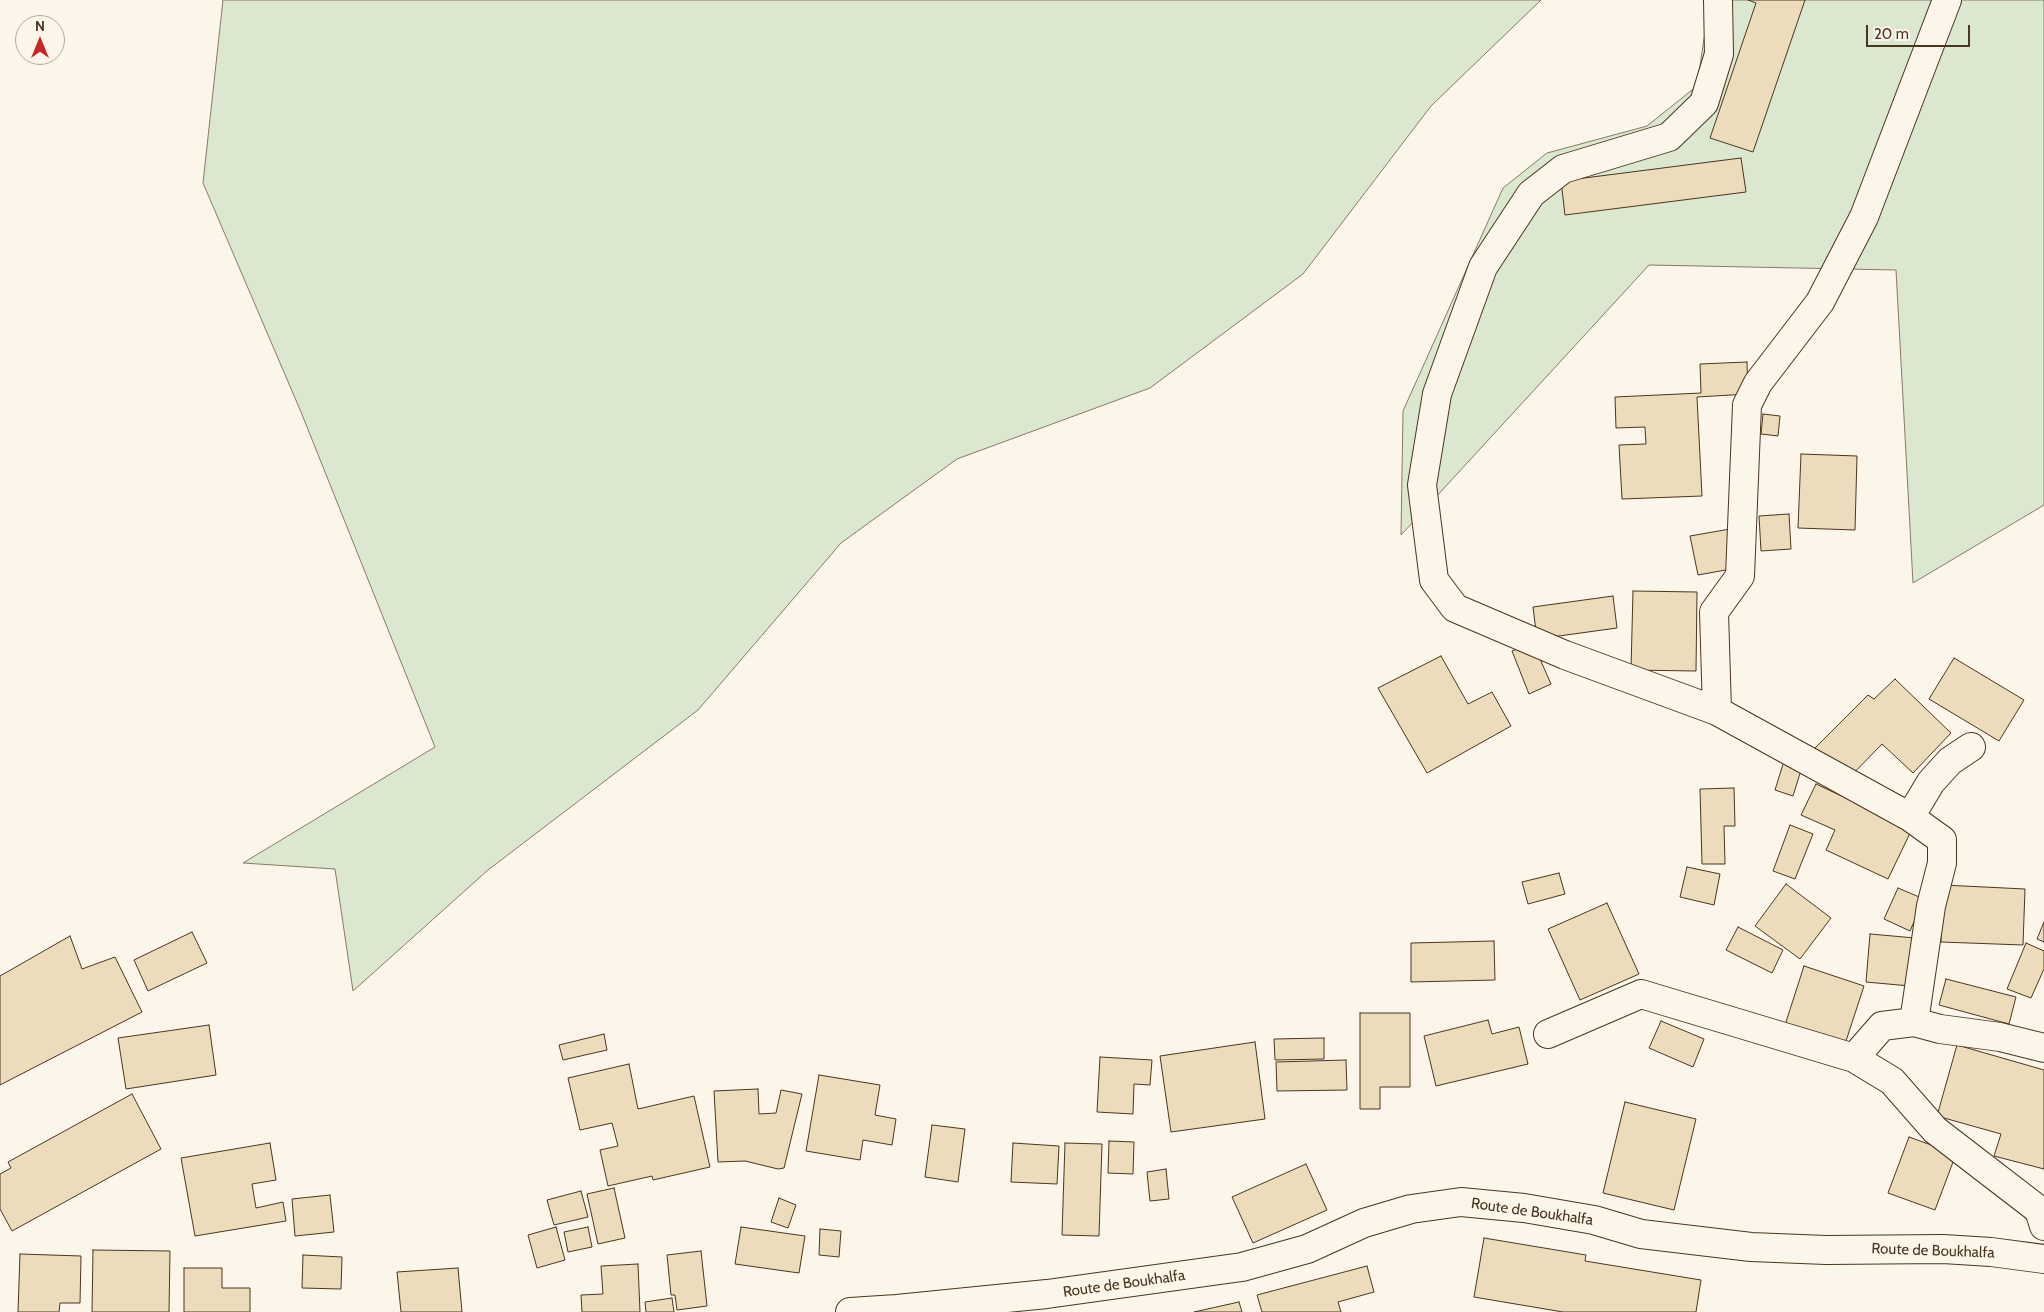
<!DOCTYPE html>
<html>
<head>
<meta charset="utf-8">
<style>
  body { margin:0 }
  #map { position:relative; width:2044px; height:1312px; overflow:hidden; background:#fbf6e9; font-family:Cabin,sans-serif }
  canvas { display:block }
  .north { position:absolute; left:15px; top:15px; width:50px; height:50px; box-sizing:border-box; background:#fbf6e9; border:1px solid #b4a999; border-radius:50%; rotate:0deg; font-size:14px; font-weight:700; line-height:20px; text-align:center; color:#4a3520 }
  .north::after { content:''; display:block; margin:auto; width:18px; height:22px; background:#c62828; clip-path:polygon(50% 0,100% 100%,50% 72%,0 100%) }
  .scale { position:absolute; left:1866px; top:25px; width:104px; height:22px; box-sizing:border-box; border:2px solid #4a3520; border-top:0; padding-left:6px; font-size:15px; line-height:18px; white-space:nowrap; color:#4a3520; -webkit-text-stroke:4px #fbf6e9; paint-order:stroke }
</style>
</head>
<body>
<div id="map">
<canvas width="2044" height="1312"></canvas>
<div class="north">N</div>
<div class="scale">20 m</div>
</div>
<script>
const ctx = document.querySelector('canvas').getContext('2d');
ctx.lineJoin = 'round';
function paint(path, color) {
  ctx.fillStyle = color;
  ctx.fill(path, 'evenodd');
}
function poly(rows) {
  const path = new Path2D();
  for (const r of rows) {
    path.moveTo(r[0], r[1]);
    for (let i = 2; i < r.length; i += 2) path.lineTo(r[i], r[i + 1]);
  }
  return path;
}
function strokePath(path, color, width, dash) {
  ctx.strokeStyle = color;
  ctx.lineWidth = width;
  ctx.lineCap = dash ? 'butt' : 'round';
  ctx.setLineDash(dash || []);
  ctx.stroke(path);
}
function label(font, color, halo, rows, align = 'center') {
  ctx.font = font + ' Cabin,sans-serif';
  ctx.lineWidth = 4;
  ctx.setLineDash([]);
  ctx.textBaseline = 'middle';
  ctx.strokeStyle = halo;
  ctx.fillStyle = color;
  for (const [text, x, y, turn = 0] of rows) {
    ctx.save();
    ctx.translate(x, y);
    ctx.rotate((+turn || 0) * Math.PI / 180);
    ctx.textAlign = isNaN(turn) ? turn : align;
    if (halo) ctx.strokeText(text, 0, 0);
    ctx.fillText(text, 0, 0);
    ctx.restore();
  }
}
const green = poly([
  [223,0,1541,0,1431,106,1303,274,1150,388,957,459,841,543,698,710,488,870,353,991,335,869,243,863,435,747,301,412,203,183,223,0],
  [1704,0,2044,0,2044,505,1913,583,1896,270,1649,265,1401,535,1403,411,1503,188,1547,153,1647,126,1697,86,1706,25,1704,0]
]);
paint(green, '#dce7d0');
strokePath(green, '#887966', 1);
const building = poly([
  [1748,0,1805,0,1753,152,1710,138,1756,3,1748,0],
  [1741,158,1746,192,1565,215,1561,181,1741,158],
  [1747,362,1748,394,1697,397,1702,496,1622,499,1619,445,1646,444,1645,427,1616,428,1615,397,1701,393,1700,364,1747,362],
  [1763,414,1780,416,1778,436,1761,434,1763,414],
  [1801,454,1857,456,1855,530,1798,528,1801,454],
  [1789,514,1791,549,1761,551,1759,516,1789,514],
  [1730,529,1737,568,1698,575,1690,536,1730,529],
  [1633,591,1697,592,1696,671,1631,670,1633,591],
  [1613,596,1617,628,1537,639,1533,607,1613,596],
  [1533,643,1551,684,1529,694,1512,651,1533,643],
  [1441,656,1468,704,1492,692,1511,726,1427,773,1378,688,1441,656],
  [1954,658,2024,700,1999,741,1929,699,1954,658],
  [1895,679,1951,733,1913,773,1882,744,1846,781,1814,749,1868,695,1874,699,1895,679],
  [1784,761,1802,767,1793,796,1775,790,1784,761],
  [1816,784,1912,829,1888,879,1826,850,1835,830,1801,815,1816,784],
  [1734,788,1735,826,1724,826,1725,864,1702,864,1700,789,1734,788],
  [1790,825,1813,834,1795,879,1773,871,1790,825],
  [1687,867,1720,874,1714,905,1680,897,1687,867],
  [1559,873,1565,894,1528,904,1522,882,1559,873],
  [1786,884,1831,918,1800,959,1755,926,1786,884],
  [1943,885,2025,889,2023,945,1941,942,1943,885],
  [1898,888,1924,899,1910,931,1884,919,1898,888],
  [1607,903,1639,974,1580,1000,1548,929,1607,903],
  [2044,922,2044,942,2037,939,2044,922],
  [1738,927,1783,950,1772,973,1726,950,1738,927],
  [192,932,207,963,148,991,134,960,192,932],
  [1870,934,1915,938,1910,986,1866,982,1870,934],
  [70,936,82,969,115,957,142,1012,0,1085,0,976,70,936],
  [1494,941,1495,980,1411,982,1411,943,1494,941],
  [2026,943,2044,951,2044,969,2031,998,2007,989,2026,943],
  [1804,966,1864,986,1845,1044,1785,1025,1804,966],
  [1946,979,2016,997,2009,1024,1939,1005,1946,979],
  [1360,1013,1410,1013,1410,1087,1380,1087,1380,1109,1360,1109,1360,1013],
  [1488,1020,1492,1034,1519,1027,1528,1064,1436,1086,1424,1036,1488,1020],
  [1661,1021,1704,1039,1693,1067,1649,1048,1661,1021],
  [209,1025,216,1075,126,1089,118,1038,209,1025],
  [604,1034,607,1050,563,1060,559,1045,604,1034],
  [1324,1038,1324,1059,1275,1060,1274,1039,1324,1038],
  [1255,1042,1265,1119,1171,1132,1160,1056,1255,1042],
  [1957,1045,2044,1070,2044,1169,1994,1156,2001,1134,1937,1116,1957,1045],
  [1100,1057,1152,1060,1150,1085,1134,1084,1133,1114,1097,1112,1100,1057],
  [1346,1060,1347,1090,1277,1091,1276,1062,1346,1060],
  [629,1064,638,1109,694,1096,710,1167,653,1180,652,1176,608,1186,600,1150,618,1146,612,1123,580,1130,568,1078,629,1064],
  [819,1075,880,1085,875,1115,896,1119,892,1145,863,1140,860,1160,806,1151,819,1075],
  [758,1089,759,1114,776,1113,781,1090,802,1094,784,1168,778,1169,745,1161,718,1162,714,1091,758,1089],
  [132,1094,161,1149,12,1231,0,1209,0,1174,11,1168,8,1162,132,1094],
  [1625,1102,1696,1119,1674,1210,1603,1193,1625,1102],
  [932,1125,965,1129,958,1182,925,1177,932,1125],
  [1909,1137,1956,1154,1935,1210,1888,1193,1909,1137],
  [1109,1141,1134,1142,1133,1174,1108,1173,1109,1141],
  [270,1143,276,1180,252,1184,256,1208,283,1202,286,1221,195,1236,181,1158,270,1143],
  [1013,1143,1059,1146,1057,1184,1011,1182,1013,1143],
  [1065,1143,1102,1144,1099,1236,1062,1235,1065,1143],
  [1306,1164,1327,1210,1253,1243,1232,1197,1306,1164],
  [1166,1169,1169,1199,1150,1201,1147,1172,1166,1169],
  [614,1188,625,1238,598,1244,587,1194,614,1188],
  [581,1191,588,1217,554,1225,547,1200,581,1191],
  [330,1195,334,1232,295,1236,292,1199,330,1195],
  [779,1198,796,1205,788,1228,771,1222,779,1198],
  [556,1227,565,1260,537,1268,528,1235,556,1227],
  [588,1227,592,1247,568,1252,564,1232,588,1227],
  [741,1227,805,1236,799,1273,735,1264,741,1227],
  [820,1229,841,1231,839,1257,819,1255,820,1229],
  [1484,1238,1586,1255,1585,1261,1701,1280,1696,1312,1563,1312,1474,1297,1484,1238],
  [93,1250,170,1251,169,1312,92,1312,93,1250],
  [701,1251,707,1306,677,1310,675,1295,671,1295,667,1255,701,1251],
  [20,1254,81,1256,80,1303,60,1303,59,1312,18,1312,20,1254],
  [303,1255,342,1257,341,1289,302,1288,303,1255],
  [638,1264,640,1312,582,1312,581,1295,603,1294,601,1266,638,1264],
  [1367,1266,1374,1292,1338,1302,1341,1312,1262,1312,1257,1295,1367,1266],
  [184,1268,222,1268,222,1288,250,1288,250,1312,184,1312,184,1268],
  [458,1268,462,1312,401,1312,397,1272,458,1268],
  [672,1298,674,1312,646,1312,645,1302,672,1298],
  [1239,1302,1242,1312,1194,1312,1239,1302]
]);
paint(building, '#ecdcbc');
strokePath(building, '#4a3520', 1);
const street = poly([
  [1718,0,1719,54,1704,103,1669,137,1563,169,1531,194,1483,267,1437,394,1422,485,1434,580,1455,608,1565,655,1717,711,1910,817],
  [1717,711,1714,612,1740,576,1747,405,1758,383,1820,302,1864,217,1947,0],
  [1914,1022,1931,906,1942,863,1942,840,1910,817,1931,782,1950,761,1971,747],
  [1548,1034,1641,994,1854,1058],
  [2044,1048,2000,1037,1940,1029,1914,1022,1882,1026,1854,1058,1892,1081,1935,1130,2039,1210,2044,1226]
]);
const secondary = poly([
  [850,1312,897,1309,1047,1294,1242,1267,1307,1249,1364,1223,1411,1209,1461,1202,1524,1208,1594,1220,1641,1234,1751,1247,1826,1250,1943,1249,1991,1252,2044,1259]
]);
strokePath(street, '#4a3520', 30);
strokePath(secondary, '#4a3520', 30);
strokePath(street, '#fbf6e9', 28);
strokePath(secondary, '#fbf6e9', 28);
label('15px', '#4a3520', '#fbf6e9', [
  ["Route de Boukhalfa",1532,1212,8],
  ["Route de Boukhalfa",1933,1251,2],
  ["Route de Boukhalfa",1124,1284,-8]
]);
</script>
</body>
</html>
